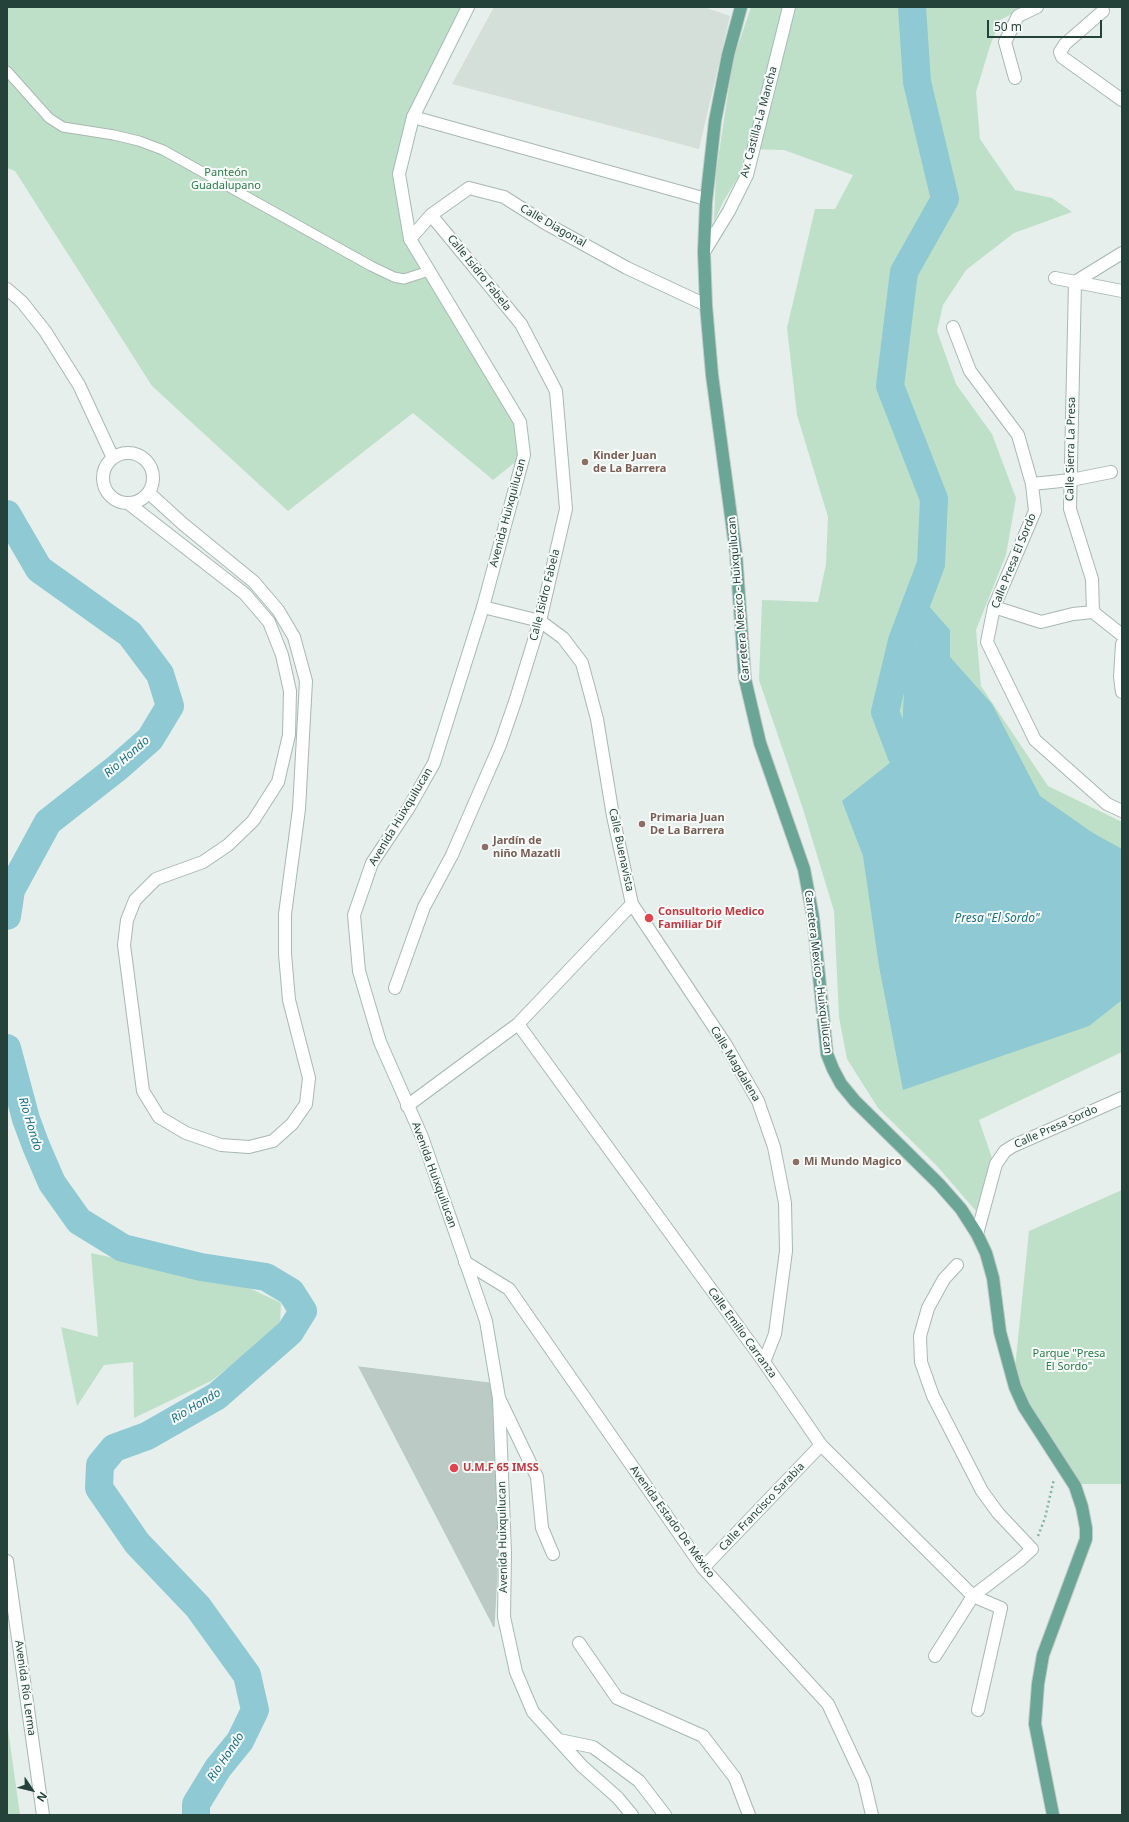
<!DOCTYPE html>
<html>
<head>
<meta charset="utf-8">
<style>
  body { margin:0 }
  #map { position:relative; width:1129px; height:1822px; overflow:hidden; background:#e6efeb; font-family:"Noto Sans",sans-serif }
  canvas { display:block }
  .frame { position:absolute; inset:0; border:8px solid #24423a; pointer-events:none }
  .north { position:absolute; left:12px; top:1770px; width:40px; height:40px; -webkit-text-stroke:3px #f7fbf9; paint-order:stroke; rotate:125deg; font-size:11px; font-weight:700; line-height:16px; text-align:center; color:#24423a }
  .north::after { content:''; display:block; margin:auto; width:14px; height:18px; background:#24423a; clip-path:polygon(50% 0,100% 100%,50% 72%,0 100%) }
  .scale { position:absolute; left:987px; top:20px; width:115px; height:18px; box-sizing:border-box; border:2px solid #24423a; border-top:0; padding-left:5px; font-size:12px; line-height:14px; white-space:nowrap; color:#24423a; -webkit-text-stroke:3px #f7fbf9; paint-order:stroke }
</style>
</head>
<body>
<div id="map">
<canvas width="1129" height="1822"></canvas>
<div class="frame"></div>
<div class="north">N</div>
<div class="scale">50 m</div>
</div>
<script>
const ctx = document.querySelector('canvas').getContext('2d');
ctx.lineJoin = 'round';
function paint(path, color) {
  ctx.fillStyle = color;
  ctx.fill(path, 'evenodd');
}
function poly(rows) {
  const path = new Path2D();
  for (const r of rows) {
    if (r.length === 3) {
      path.moveTo(r[0] + r[2], r[1]);
      path.arc(r[0], r[1], r[2], 0, 2 * Math.PI);
      continue;
    }
    path.moveTo(r[0], r[1]);
    for (let i = 2; i < r.length; i += 2) path.lineTo(r[i], r[i + 1]);
  }
  return path;
}
function strokePath(path, color, width, dash) {
  ctx.strokeStyle = color;
  ctx.lineWidth = width;
  ctx.lineCap = dash ? 'butt' : 'round';
  ctx.setLineDash(dash || []);
  ctx.stroke(path);
}
function label(font, color, halo, rows, align = 'center') {
  ctx.font = font + ' "Noto Sans",sans-serif';
  ctx.lineWidth = 4;
  ctx.setLineDash([]);
  ctx.textBaseline = 'middle';
  ctx.strokeStyle = halo;
  ctx.fillStyle = color;
  for (const [text, x, y, turn = 0] of rows) {
    ctx.save();
    ctx.translate(x, y);
    ctx.rotate((+turn || 0) * Math.PI / 180);
    ctx.textAlign = isNaN(turn) ? turn : align;
    if (halo) ctx.strokeText(text, 0, 0);
    ctx.fillText(text, 0, 0);
    ctx.restore();
  }
}
paint(poly([
  [494,7,704,7,730,16,699,149,452,84]
]), '#d4dfda');
paint(poly([
  [7,7,468,7,413,117,399,174,410,239,520,422,524,455,493,480,413,413,288,511,152,386,15,171,7,168],
  [751,7,1026,7,1000,20,990,46,976,92,980,139,1015,190,1052,198,1072,212,1014,233,966,270,943,305,937,331,956,384,992,434,1016,498,1006,555,976,630,981,686,1048,786,1122,822,1122,1052,979,1120,992,1158,976,1211,937,1166,878,1108,847,1059,839,1017,834,911,803,809,759,680,762,600,818,602,826,564,828,517,797,415,787,328,815,209,835,209,853,175,784,150,745,149,740,174,723,202,714,222,716,173,733,60],
  [1122,1190,1122,1484,1080,1484,1032,1412,1015,1368,1029,1231],
  [91,1253,247,1287,281,1303,280,1327,211,1381,134,1418,133,1362,104,1365,77,1406,61,1327,98,1337],
  [7,1722,20,1815,7,1815]
]), '#bfe0c8');
paint(poly([
  [927,604,950,630,950,657,992,704,1040,796,1093,833,1122,849,1122,1000,1089,1026,903,1090,879,966,863,856,842,801,901,754,905,671,916,644]
]), '#8ec9d4');
strokePath(poly([
  [7,514,39,569,130,634,160,674,170,706,150,739,117,768,48,822,11,890,7,916],
  [901,754,885,712,902,641,931,564,934,499,890,386,904,272,945,199,917,82,912,7],
  [7,1048,26,1119,36,1146,52,1183,79,1221,123,1248,201,1267,266,1277,291,1292,303,1311,290,1332,217,1396,147,1436,114,1448,100,1465,99,1488,137,1543,198,1607,247,1675,255,1710,240,1741,218,1768,196,1804,196,1815]
]), '#8ec9d4', 28);
const building = poly([
  [359,1367,489,1383,492,1399,498,1553,494,1627,359,1367]
]);
paint(building, '#bbcac4');
strokePath(building, '#b8c9c2', 1);
const lane = poly([
  [7,71,49,118,63,127,114,135,139,141,163,150,371,266,394,277,404,279,429,271]
]);
const street = poly([
  [1103,11,1065,44,1060,52,1062,57,1122,100],
  [1015,78,1005,42,1018,16,1037,7],
  [413,117,706,199],
  [410,239,431,215,469,188,504,197,545,223,627,268,706,305],
  [1055,278,1122,291],
  [7,289,22,302,45,331,79,385,113,458],
  [953,327,970,371,1018,435,1032,484,1035,511,994,607,987,642,1035,740,1107,804,1122,811],
  [128,478,25],
  [1032,484,1071,480,1111,472],
  [128,503,245,594,269,622,282,655,290,691,289,735,278,782,253,821,228,845,203,862,156,879,135,900,127,920,124,945,143,1091,159,1117,186,1133,221,1145,249,1147,273,1141,292,1124,306,1104,309,1078,289,1000,285,954,285,914,299,809,306,681,294,637,278,610,254,582,183,524,149,493],
  [483,607,540,621,563,638,582,663,597,719,613,816,632,904,726,1045,758,1101,774,1147,785,1203,786,1251,775,1334,764,1362],
  [994,607,1041,622,1073,614,1093,612,1122,635],
  [1093,612,1092,579,1070,509,1075,282,1122,253],
  [395,988,424,907,452,855,500,745,515,702,540,621,566,509,556,391,521,324,431,215],
  [518,1024,764,1362,821,1445,973,1596,1001,1608,978,1710],
  [407,1106,518,1024,632,904],
  [977,1234,996,1164,1005,1151,1013,1146,1122,1098],
  [465,1262,509,1289,703,1568,828,1704,864,1781,872,1815],
  [499,1398,537,1477,542,1528,553,1554],
  [7,1561,43,1815],
  [703,1568,821,1445],
  [579,1643,617,1698,703,1736,735,1778,749,1815],
  [935,1656,973,1596,1020,1560,1032,1549,998,1513,982,1491,933,1396,921,1362,920,1336,928,1308,944,1279,957,1265]
]);
const secondary = poly([
  [468,7,413,117,399,174,410,239,520,422,524,455,483,607,434,763,408,809,372,863,354,915,359,971,380,1042,422,1137,486,1321,499,1398,505,1553,504,1617,516,1672,533,1712,582,1766,618,1798,632,1815],
  [704,252,729,211,747,175,789,7],
  [1122,644,1120,677,1122,692],
  [559,1740,593,1747,639,1781,665,1815]
]);
const primary = poly([
  [741,7,728,55,715,121,706,202,704,252,706,305,712,375,736,554,745,679,760,743,804,869,813,917,827,1054,833,1069,841,1084,855,1101,939,1184,961,1209,977,1234,986,1253,993,1278,1000,1332,1015,1387,1024,1407,1075,1486,1082,1507,1086,1528,1086,1539,1043,1655,1038,1684,1035,1724,1053,1815]
]);
strokePath(lane, '#a8b8b2', 11);
strokePath(street, '#a8b8b2', 14);
strokePath(secondary, '#a4bbb3', 14);
strokePath(primary, '#c2cac8', 14);
strokePath(poly([
  [1038,1536,1045,1518,1054,1479]
]), '#86b3a5', 2.5, [2, 3]);
strokePath(lane, '#fff', 9);
strokePath(street, '#fff', 12);
strokePath(secondary, '#fff', 12);
strokePath(primary, '#6aa596', 12);
for (const [x, y, r, color] of [
  [585,462,4,"#8d6e63"],
  [642,824,4,"#8d6e63"],
  [485,847,4,"#8d6e63"],
  [649,918,5,"#e0444e"],
  [796,1162,4,"#8d6e63"],
  [454,1468,5,"#e0444e"]
]) {
  const dot = new Path2D();
  dot.arc(x, y, r, 0, 2 * Math.PI);
  ctx.fillStyle = color;
  ctx.fill(dot);
  strokePath(dot, '#f7fbf9', 1.5);
}
label('11px', '#24423a', '#f7fbf9', [
  ["Av. Castilla-La Mancha",759,122,-75],
  ["Calle Diagonal",553,226,30],
  ["Calle Isidro Fabela",479,273,51],
  ["Calle Sierra La Presa",1071,449,-89],
  ["Avenida Huixquilucan",508,513,-75],
  ["Calle Presa El Sordo",1014,561,-68],
  ["Calle Isidro Fabela",545,595,-76],
  ["Carretera Mexico - Huixquilucan",739,599,-95],
  ["Avenida Huixquilucan",401,817,-59],
  ["Calle Buenavista",621,850,78],
  ["Carretera Mexico - Huixquilucan",818,972,83],
  ["Calle Magdalena",735,1064,59],
  ["Calle Presa Sordo",1056,1127,-24],
  ["Avenida Huixquilucan",434,1175,70],
  ["Calle Emilio Carranza",742,1333,54],
  ["Calle Francisco Sarabia",762,1507,-46],
  ["Avenida Estado De México",672,1522,54],
  ["Avenida Huixquilucan",503,1537,-91],
  ["Avenida Río Lerma",25,1688,82]
]);
label('11px', '#2d7a4b', '#f7fbf9', [
  ["Panteón",226,173],
  ["Guadalupano",226,186],
  ["Parque \"Presa",1069,1354],
  ["El Sordo\"",1069,1367]
]);
label('bold 11px', '#785e54', '#f7fbf9', [
  ["Kinder Juan",593,456],
  ["de La Barrera",593,469],
  ["Primaria Juan",650,818],
  ["De La Barrera",650,831],
  ["Jardín de",493,841],
  ["niño Mazatli",493,854],
  ["Mi Mundo Magico",804,1162]
], 'left');
label('bold 11px', '#be3a42', '#f7fbf9', [
  ["Consultorio Medico",658,912],
  ["Familiar Dif",658,925],
  ["U.M.F 65 IMSS",463,1468]
], 'left');
label('italic 12px', '#1c6f80', '#f7fbf9', [
  ["Rio Hondo",127,757,-41],
  ["Presa \"El Sordo\"",997,919],
  ["Rio Hondo",30,1124,73],
  ["Rio Hondo",196,1406,-31],
  ["Rio Hondo",226,1757,-56]
]);
</script>
</body>
</html>
